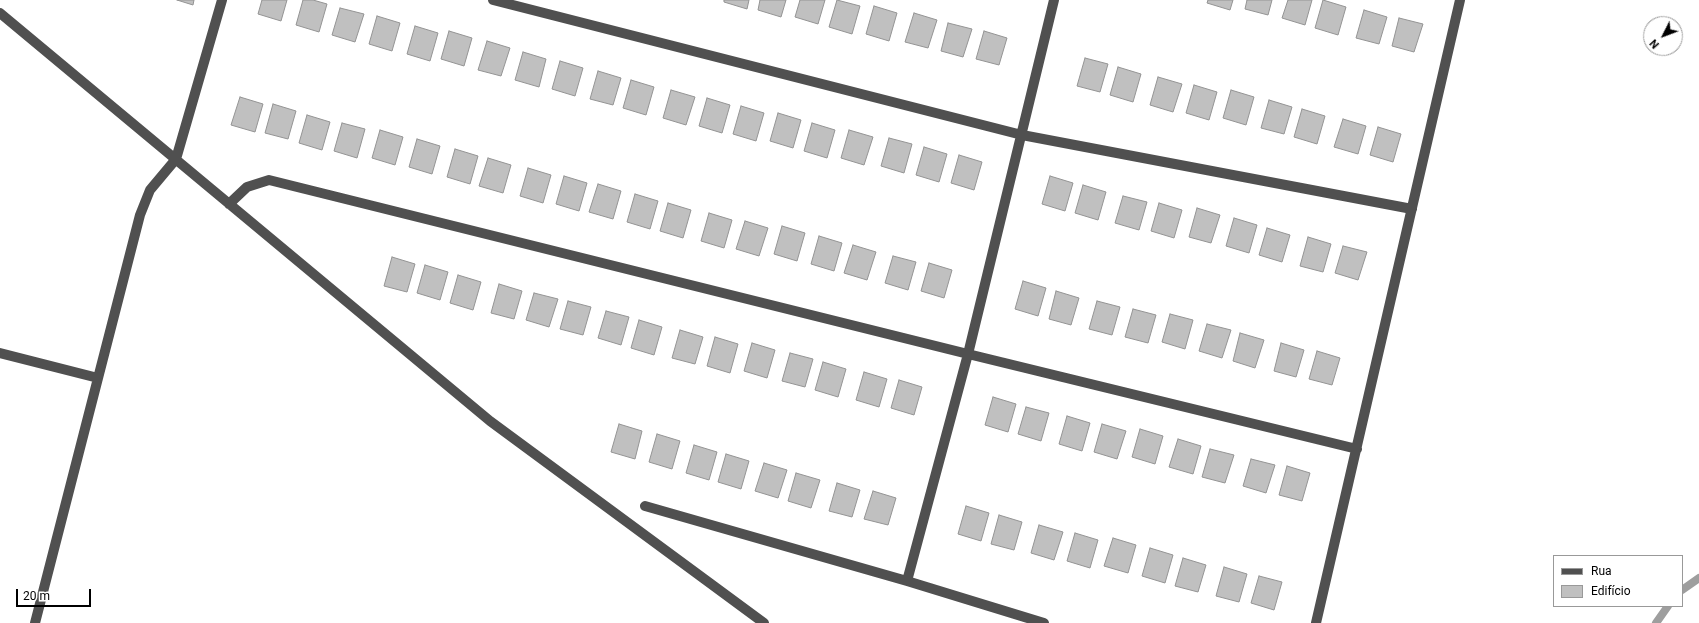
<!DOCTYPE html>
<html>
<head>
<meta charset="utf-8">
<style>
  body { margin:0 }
  #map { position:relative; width:1699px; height:623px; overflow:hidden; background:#fff; font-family:Roboto,sans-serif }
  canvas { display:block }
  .legend { position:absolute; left:1553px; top:555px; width:130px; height:52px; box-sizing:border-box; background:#fff; border:1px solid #999; margin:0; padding:5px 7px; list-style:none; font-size:12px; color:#000 }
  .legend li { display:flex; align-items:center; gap:8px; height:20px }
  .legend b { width:20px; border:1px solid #999 }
  .north { position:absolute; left:1643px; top:16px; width:40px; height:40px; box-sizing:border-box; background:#fff; border:1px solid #999; border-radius:50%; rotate:228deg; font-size:11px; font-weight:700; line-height:16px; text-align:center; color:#000 }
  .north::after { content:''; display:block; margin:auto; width:14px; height:18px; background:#000; clip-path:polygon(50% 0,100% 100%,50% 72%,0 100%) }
  .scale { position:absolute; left:16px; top:589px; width:75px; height:18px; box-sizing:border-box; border:2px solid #000; border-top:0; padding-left:5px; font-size:12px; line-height:14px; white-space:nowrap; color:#000; -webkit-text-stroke:3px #fff; paint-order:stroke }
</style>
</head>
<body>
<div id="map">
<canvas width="1699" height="623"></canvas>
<ul class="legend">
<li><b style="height:5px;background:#505050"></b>Rua</li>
<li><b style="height:11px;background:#c0c0c0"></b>Edifício</li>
</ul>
<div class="north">N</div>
<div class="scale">20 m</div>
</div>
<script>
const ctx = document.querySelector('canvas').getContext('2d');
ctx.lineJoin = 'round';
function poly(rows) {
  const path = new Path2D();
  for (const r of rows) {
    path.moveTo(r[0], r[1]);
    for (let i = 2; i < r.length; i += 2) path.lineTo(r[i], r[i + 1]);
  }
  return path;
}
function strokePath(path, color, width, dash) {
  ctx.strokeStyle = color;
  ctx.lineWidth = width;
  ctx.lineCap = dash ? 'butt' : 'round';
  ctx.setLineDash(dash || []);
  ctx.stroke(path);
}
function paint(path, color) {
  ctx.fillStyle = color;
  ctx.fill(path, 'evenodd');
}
strokePath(poly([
  [1682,590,1699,578],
  [1656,623,1668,606]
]), '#9e9e9e', 8);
const building = poly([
  [177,0,194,0,193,5,177,0],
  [262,0,287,0,281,21,258,14,262,0],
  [303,0,313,0,327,4,319,32,296,25,303,0],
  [724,0,749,0,747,9,724,2,724,0],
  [760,0,786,0,781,17,758,10,760,0],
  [800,0,825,0,818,24,795,17,800,0],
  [837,0,860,6,852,34,829,27,837,0],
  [1208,0,1233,0,1230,10,1207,3,1208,0],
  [1247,0,1272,0,1268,15,1245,9,1247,0],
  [1288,0,1312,0,1305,25,1282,18,1288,0],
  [1323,0,1346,7,1338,35,1315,28,1323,0],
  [874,6,897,13,889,41,866,34,874,6],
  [340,8,364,14,355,42,332,35,340,8],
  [1364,10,1387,17,1379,44,1356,38,1364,10],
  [914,13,937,20,928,48,905,42,914,13],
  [377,16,400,23,392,51,369,44,377,16],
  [1399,18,1423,24,1414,52,1392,46,1399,18],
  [948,23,972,29,963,57,941,51,948,23],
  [415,26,438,33,430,61,407,54,415,26],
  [449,31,472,38,464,66,441,59,449,31],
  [984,31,1007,38,999,65,976,59,984,31],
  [487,41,510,48,501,76,478,70,487,41],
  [523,52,546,59,539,87,515,80,523,52],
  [1085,58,1108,64,1100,92,1077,86,1085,58],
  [560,61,583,68,575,96,552,89,560,61],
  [1118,67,1141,74,1133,102,1110,95,1118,67],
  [598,71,621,78,613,105,590,99,598,71],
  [1158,77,1182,84,1173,112,1150,105,1158,77],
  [631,80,654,87,646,115,623,108,631,80],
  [1194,85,1217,92,1209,120,1186,113,1194,85],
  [671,90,695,97,686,125,663,118,671,90],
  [1231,90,1254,97,1246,125,1223,118,1231,90],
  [240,97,263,104,255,132,231,125,240,97],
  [707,98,730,105,722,133,699,126,707,98],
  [1269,100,1292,107,1284,134,1261,128,1269,100],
  [273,104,296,111,288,139,265,133,273,104],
  [741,106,764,113,756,141,733,134,741,106],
  [1302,109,1325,116,1317,144,1294,137,1302,109],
  [778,113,801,120,793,148,770,141,778,113],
  [307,115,330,122,322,150,299,143,307,115],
  [1343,119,1366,126,1358,154,1334,147,1343,119],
  [342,123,365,129,357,158,334,151,342,123],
  [812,123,835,130,827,158,804,151,812,123],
  [1378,127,1401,134,1393,162,1370,155,1378,127],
  [380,130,403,137,395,165,372,158,380,130],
  [849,130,873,137,864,165,841,158,849,130],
  [889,138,912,144,904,173,881,166,889,138],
  [417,139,440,146,432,174,409,167,417,139],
  [924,147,947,154,939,182,916,175,924,147],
  [455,149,478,156,470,184,447,177,455,149],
  [959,155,982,162,974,190,951,183,959,155],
  [488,158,511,165,503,193,479,186,488,158],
  [528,168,551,175,543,203,520,196,528,168],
  [564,176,587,183,579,211,556,204,564,176],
  [1050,176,1073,183,1065,211,1042,204,1050,176],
  [598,184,621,191,613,219,589,212,598,184],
  [1083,185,1106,192,1098,220,1075,213,1083,185],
  [635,194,658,201,650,229,627,222,635,194],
  [1123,196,1147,202,1139,230,1115,223,1123,196],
  [668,203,691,210,683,238,660,231,668,203],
  [1159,203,1182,210,1174,238,1151,231,1159,203],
  [1197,208,1220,215,1211,243,1189,237,1197,208],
  [709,213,732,220,724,248,701,241,709,213],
  [1234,218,1257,225,1249,253,1226,246,1234,218],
  [745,221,768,228,759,256,736,249,745,221],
  [782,226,805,233,797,261,774,254,782,226],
  [1267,228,1290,235,1282,262,1259,255,1267,228],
  [819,236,842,243,834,271,811,264,819,236],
  [1308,237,1331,244,1323,272,1300,266,1308,237],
  [853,245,876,252,867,280,844,273,853,245],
  [1343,246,1367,252,1358,280,1335,273,1343,246],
  [893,256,916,262,908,290,885,283,893,256],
  [392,257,415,264,407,292,384,286,392,257],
  [929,263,952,270,944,298,921,291,929,263],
  [425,265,448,272,440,300,417,293,425,265],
  [458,275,481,282,473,310,450,303,458,275],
  [1023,281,1046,288,1038,316,1015,309,1023,281],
  [499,284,522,291,514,319,491,313,499,284],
  [1056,291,1079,298,1071,325,1049,319,1056,291],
  [534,293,558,299,549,327,526,320,534,293],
  [568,301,591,307,583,335,560,329,568,301],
  [1097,301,1120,307,1112,335,1089,329,1097,301],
  [1133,309,1156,315,1148,343,1125,337,1133,309],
  [606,311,629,317,621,345,598,338,606,311],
  [1170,314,1193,320,1185,349,1162,342,1170,314],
  [639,320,662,327,654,355,631,348,639,320],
  [1207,324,1231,330,1222,358,1199,351,1207,324],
  [680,330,703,337,695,364,672,358,680,330],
  [1240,333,1264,340,1255,368,1233,361,1240,333],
  [715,337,738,344,730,373,707,366,715,337],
  [752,343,775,350,767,378,744,371,752,343],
  [1281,343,1304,350,1296,377,1274,371,1281,343],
  [1317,351,1340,358,1332,385,1309,379,1317,351],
  [790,353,813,359,805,387,782,381,790,353],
  [823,362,846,369,838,397,815,390,823,362],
  [864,372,887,379,879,407,856,400,864,372],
  [899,380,922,387,914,415,891,408,899,380],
  [993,397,1016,404,1008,432,985,425,993,397],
  [1026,407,1049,413,1041,441,1018,434,1026,407],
  [1067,416,1090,423,1082,451,1059,444,1067,416],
  [619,424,642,431,635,459,611,452,619,424],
  [1102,424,1126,431,1117,459,1094,452,1102,424],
  [1140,429,1163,436,1155,464,1132,457,1140,429],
  [657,434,680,441,672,469,649,462,657,434],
  [1178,439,1201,446,1193,474,1169,467,1178,439],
  [694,445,717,452,709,480,686,473,694,445],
  [1210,449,1234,455,1225,483,1202,477,1210,449],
  [726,454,749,461,741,489,718,482,726,454],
  [1251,459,1275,465,1266,493,1243,486,1251,459],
  [764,463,787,470,778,498,755,491,764,463],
  [1287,466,1310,473,1302,501,1279,495,1287,466],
  [796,473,820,480,811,508,788,501,796,473],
  [837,483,860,490,852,517,829,511,837,483],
  [873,491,896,498,888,525,864,519,873,491],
  [966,506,989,513,981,541,958,534,966,506],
  [999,515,1022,522,1014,550,991,544,999,515],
  [1039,525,1063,532,1054,560,1031,553,1039,525],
  [1075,533,1098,540,1090,568,1067,561,1075,533],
  [1113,538,1136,545,1128,573,1104,566,1113,538],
  [1150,548,1173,555,1165,583,1142,576,1150,548],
  [1183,558,1206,565,1198,592,1175,586,1183,558],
  [1224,567,1247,574,1239,602,1216,596,1224,567],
  [1259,576,1282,582,1274,610,1251,603,1259,576]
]);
paint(building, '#c0c0c0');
strokePath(building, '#949494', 1);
strokePath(poly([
  [493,0,1022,135,1412,209],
  [0,13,490,421,764,623],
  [229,204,247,187,269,180,968,354,1357,449],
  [0,353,98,378],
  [645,506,907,581,1044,623],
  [907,581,968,354,1054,0],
  [35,623,140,215,150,190,176,159,222,0],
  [1316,623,1460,0]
]), '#505050', 10);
</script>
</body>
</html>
